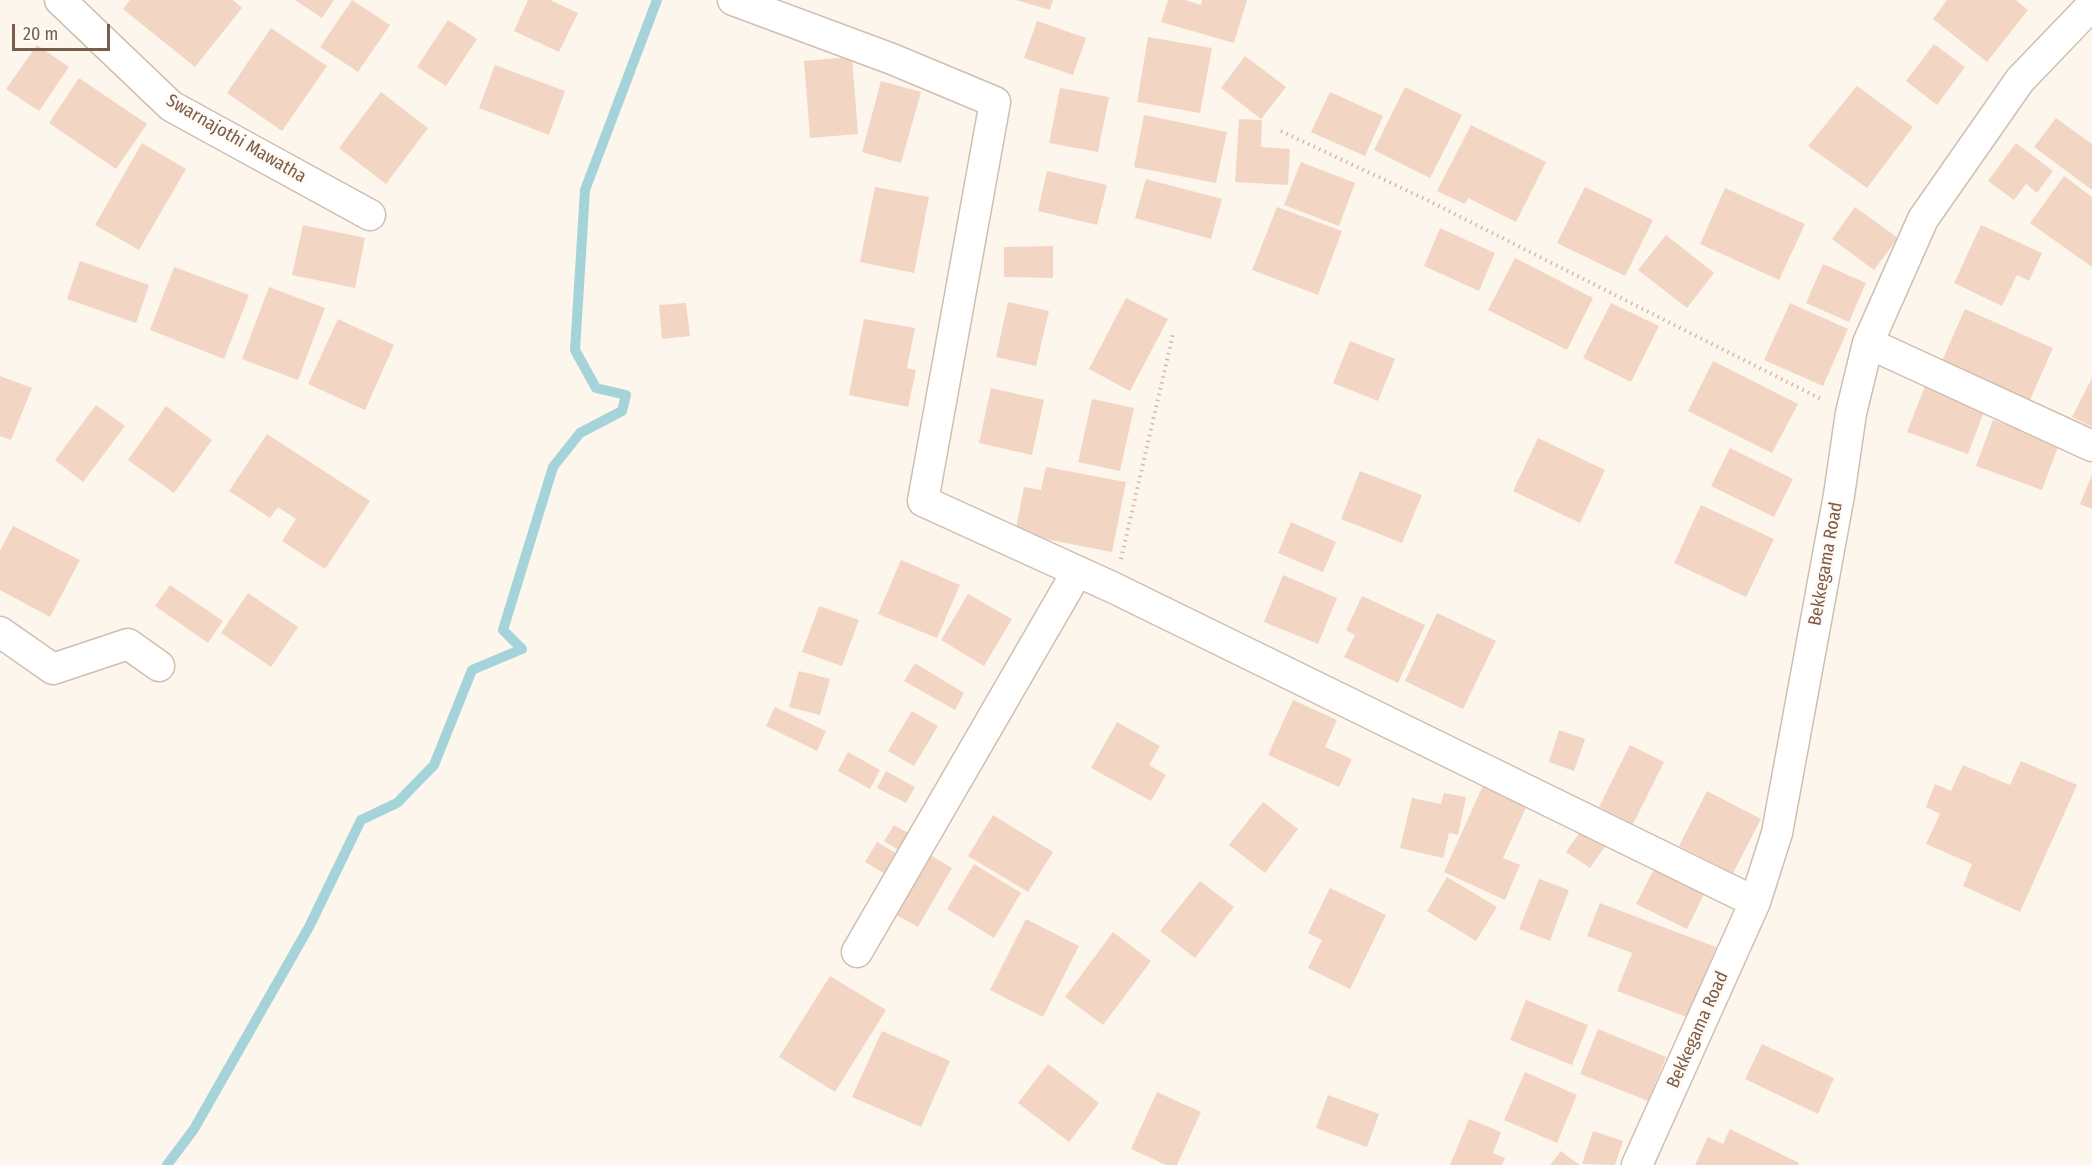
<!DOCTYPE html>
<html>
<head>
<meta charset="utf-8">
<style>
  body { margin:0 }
  #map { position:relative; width:2092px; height:1165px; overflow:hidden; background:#fdf6ec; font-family:"Fira Sans Condensed",sans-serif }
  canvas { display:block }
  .scale { position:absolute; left:12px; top:24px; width:98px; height:27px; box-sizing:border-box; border:3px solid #7a5c4d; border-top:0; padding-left:8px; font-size:18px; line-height:21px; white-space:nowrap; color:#7a5c4d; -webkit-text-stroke:4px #fffaf3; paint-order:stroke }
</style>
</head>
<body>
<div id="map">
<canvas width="2092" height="1165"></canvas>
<div class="scale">20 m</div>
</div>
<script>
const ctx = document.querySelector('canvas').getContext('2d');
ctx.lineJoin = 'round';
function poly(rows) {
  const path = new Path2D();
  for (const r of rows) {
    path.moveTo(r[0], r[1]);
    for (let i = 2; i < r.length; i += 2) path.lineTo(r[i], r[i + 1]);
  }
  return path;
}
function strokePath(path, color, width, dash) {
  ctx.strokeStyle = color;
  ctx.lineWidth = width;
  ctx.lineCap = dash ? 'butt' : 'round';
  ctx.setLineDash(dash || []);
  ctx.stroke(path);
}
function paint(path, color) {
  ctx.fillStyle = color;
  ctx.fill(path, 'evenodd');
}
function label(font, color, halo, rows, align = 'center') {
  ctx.font = font + ' "Fira Sans Condensed",sans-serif';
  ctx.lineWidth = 5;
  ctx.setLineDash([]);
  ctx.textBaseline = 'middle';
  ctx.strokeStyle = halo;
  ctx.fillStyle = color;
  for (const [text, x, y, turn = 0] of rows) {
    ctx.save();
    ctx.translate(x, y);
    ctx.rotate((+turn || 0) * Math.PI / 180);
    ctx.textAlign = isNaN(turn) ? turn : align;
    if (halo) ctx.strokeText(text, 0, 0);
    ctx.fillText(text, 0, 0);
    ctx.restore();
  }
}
strokePath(poly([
  [167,1165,194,1129,309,927,361,820,397,803,434,765,472,670,522,649,503,630,553,467,580,433,622,411,626,395,596,388,575,350,585,190,657,0]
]), '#a5d3da', 10);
paint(poly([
  [130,0,233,0,242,8,195,67,123,9],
  [295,0,334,0,322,18],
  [352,0,390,25,358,72,320,47],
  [528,0,550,0,578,13,559,52,514,31],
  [1016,0,1053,0,1050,10],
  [1168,0,1185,0,1201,5,1202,0,1247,0,1234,43,1161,22],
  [1947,0,2016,0,2028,10,1987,62,1933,19],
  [448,20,477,39,446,86,417,67],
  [1037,21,1086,38,1073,75,1024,58],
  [271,28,327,66,282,131,227,93],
  [1148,37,1212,48,1200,113,1137,102],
  [1934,44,1965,67,1937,105,1906,81],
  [37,45,69,67,39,111,6,89],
  [1245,56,1286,87,1261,119,1221,88],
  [852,57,858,134,810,138,804,61],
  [495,65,565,91,549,135,479,108],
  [79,78,147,124,116,169,49,123],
  [881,81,921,92,901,163,862,152],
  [1857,86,1913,127,1867,188,1808,146],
  [1405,87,1462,115,1430,178,1374,150],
  [1060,88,1109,97,1098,152,1049,143],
  [381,92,428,128,386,184,339,148],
  [1330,92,1383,116,1365,156,1311,132],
  [1144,115,1227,132,1216,183,1134,167],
  [2056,118,2092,144,2092,190,2034,147],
  [1239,119,1262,120,1261,147,1290,149,1288,185,1235,182],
  [1471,125,1546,162,1516,222,1468,198,1465,204,1437,191],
  [142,143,186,169,139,250,95,225],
  [2016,143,2053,171,2037,193,2026,184,2014,200,1988,181],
  [1301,162,1355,183,1339,226,1284,205],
  [1047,171,1107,185,1097,225,1038,211],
  [2064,176,2092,197,2092,267,2030,223],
  [1146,179,1222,199,1211,239,1135,218],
  [875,187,929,197,914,273,860,262],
  [1585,187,1653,220,1625,276,1557,243],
  [1725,188,1805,224,1779,280,1700,244],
  [1277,207,1342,231,1318,295,1252,270],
  [1855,207,1898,238,1874,270,1832,239],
  [303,225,365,238,355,288,292,275],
  [1981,225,2042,253,2029,281,2017,275,2002,306,1954,283],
  [1440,228,1495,253,1479,291,1424,266],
  [1666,235,1714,273,1687,308,1638,270],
  [1053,246,1053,278,1004,277,1004,247],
  [1515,258,1593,298,1567,350,1488,310],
  [80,261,149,285,136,323,67,299],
  [1823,264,1866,283,1849,322,1806,303],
  [174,267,249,295,224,359,150,330],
  [269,287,325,308,298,380,242,359],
  [1126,298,1168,319,1130,391,1089,369],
  [1008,302,1049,311,1036,366,996,357],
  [686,303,690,336,662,339,659,305],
  [1611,303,1659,326,1631,382,1583,358],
  [1790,303,1848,329,1823,386,1764,360],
  [1965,309,2053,348,2029,402,1941,363],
  [338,319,394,345,365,410,308,384],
  [864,319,915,328,907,368,916,370,908,407,849,395],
  [1350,341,1395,359,1378,401,1333,383],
  [1713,361,1798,404,1772,453,1688,411],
  [0,376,32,388,11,440,0,436],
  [2092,378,2092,427,2072,417],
  [1925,386,1985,409,1968,454,1907,432],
  [991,388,1044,400,1032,455,979,443],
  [1092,399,1134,408,1120,471,1078,462],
  [96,405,125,426,83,482,55,460],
  [166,406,212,440,174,493,128,460],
  [1993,420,2059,444,2042,490,1976,466],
  [267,434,370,501,325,569,282,541,296,519,278,507,270,518,229,491],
  [1538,438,1605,470,1580,523,1513,491],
  [1730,448,1793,479,1774,517,1711,486],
  [1046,467,1126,482,1112,552,1015,533,1024,487,1041,490],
  [1360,471,1422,495,1402,543,1341,519],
  [2092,475,2092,509,2080,504],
  [1701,505,1774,539,1746,597,1674,563],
  [1291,522,1336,542,1323,572,1278,553],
  [13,526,80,560,50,617,0,590,0,551],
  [901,560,960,585,937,638,878,614],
  [1283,575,1337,598,1318,644,1264,622],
  [170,585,223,621,208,643,155,606],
  [248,593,298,627,271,667,221,633],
  [968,594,1012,619,984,666,941,640],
  [1362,596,1425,625,1398,683,1344,657,1355,635,1346,630],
  [819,606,859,620,842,666,802,652],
  [1437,613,1496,641,1463,709,1405,681],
  [915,663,964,693,955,710,904,681],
  [799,671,830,679,820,715,789,707],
  [1293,700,1337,720,1325,747,1352,759,1339,787,1268,755],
  [775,707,826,731,817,751,766,726],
  [912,711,938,726,914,766,888,751],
  [1117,722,1160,746,1149,765,1166,775,1151,801,1091,768],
  [1559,730,1585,739,1574,771,1549,762],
  [1630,745,1664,762,1633,824,1599,807],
  [848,752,880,770,870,789,838,771],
  [2021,761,2077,785,2020,912,1963,886,1972,864,1926,844,1940,814,1926,807,1935,784,1951,791,1963,765,2010,785],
  [886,771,915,787,906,803,877,788],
  [1485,781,1529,801,1503,858,1520,865,1505,900,1444,872],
  [1707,791,1761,819,1733,873,1679,846],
  [1444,793,1466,797,1458,835,1449,833,1443,858,1400,848,1412,798,1441,804],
  [1263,802,1298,829,1265,873,1229,845],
  [993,815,1053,852,1028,892,968,856],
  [894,825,910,834,900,851,884,841],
  [1582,829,1606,845,1590,868,1566,852],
  [877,842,899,855,887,875,865,862],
  [927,853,952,868,918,927,893,913],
  [974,864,1021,893,994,938,947,909],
  [1654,869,1704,894,1687,929,1636,904],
  [1447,877,1497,907,1476,941,1427,911],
  [1539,879,1569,890,1550,941,1519,929],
  [1200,881,1234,907,1195,958,1160,931],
  [1330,888,1386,915,1350,989,1308,968,1322,940,1308,933],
  [1600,903,1716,947,1689,1018,1617,991,1632,953,1587,936],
  [1026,919,1079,946,1043,1017,990,990],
  [1113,932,1151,961,1103,1025,1065,997],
  [830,976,886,1010,835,1092,779,1057],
  [1526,1000,1588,1025,1572,1065,1510,1040],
  [1598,1029,1666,1057,1648,1101,1580,1074],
  [882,1031,950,1061,921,1127,852,1097],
  [1762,1044,1834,1078,1818,1114,1745,1079],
  [1048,1064,1099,1103,1069,1142,1018,1103],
  [1525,1072,1577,1095,1557,1143,1504,1120],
  [1157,1092,1201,1112,1177,1165,1166,1165,1131,1149],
  [1328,1095,1379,1114,1367,1147,1316,1128],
  [1469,1119,1501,1132,1493,1153,1505,1158,1502,1165,1450,1165],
  [1730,1129,1799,1163,1798,1165,1695,1165,1708,1137,1723,1144],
  [1593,1131,1623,1141,1615,1165,1582,1164],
  [1561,1151,1570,1158,1580,1165,1550,1165]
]), '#f3d5c3');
const street = poly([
  [60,0,171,106,370,215],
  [733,0,892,59,995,102,923,501,1114,588,1755,902],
  [1868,343,2092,446],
  [0,632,53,669,128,644,159,666],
  [857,952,1077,572],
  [1637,1165,1755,902,1777,833,1839,495,1851,413,1868,343,1923,219,2020,80,2092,5]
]);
strokePath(street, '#d1beb0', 33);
strokePath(poly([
  [1281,131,1425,199,1823,400],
  [1121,559,1173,334]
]), '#d9b8a5', 4, [1.5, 4.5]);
strokePath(street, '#fff', 30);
label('18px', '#7a5c4d', '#fffaf3', [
  ["Swarnajothi Mawatha",236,139,30],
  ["Bekkegama Road",1826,564,-80],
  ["Bekkegama Road",1698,1030,-66]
]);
</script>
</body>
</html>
